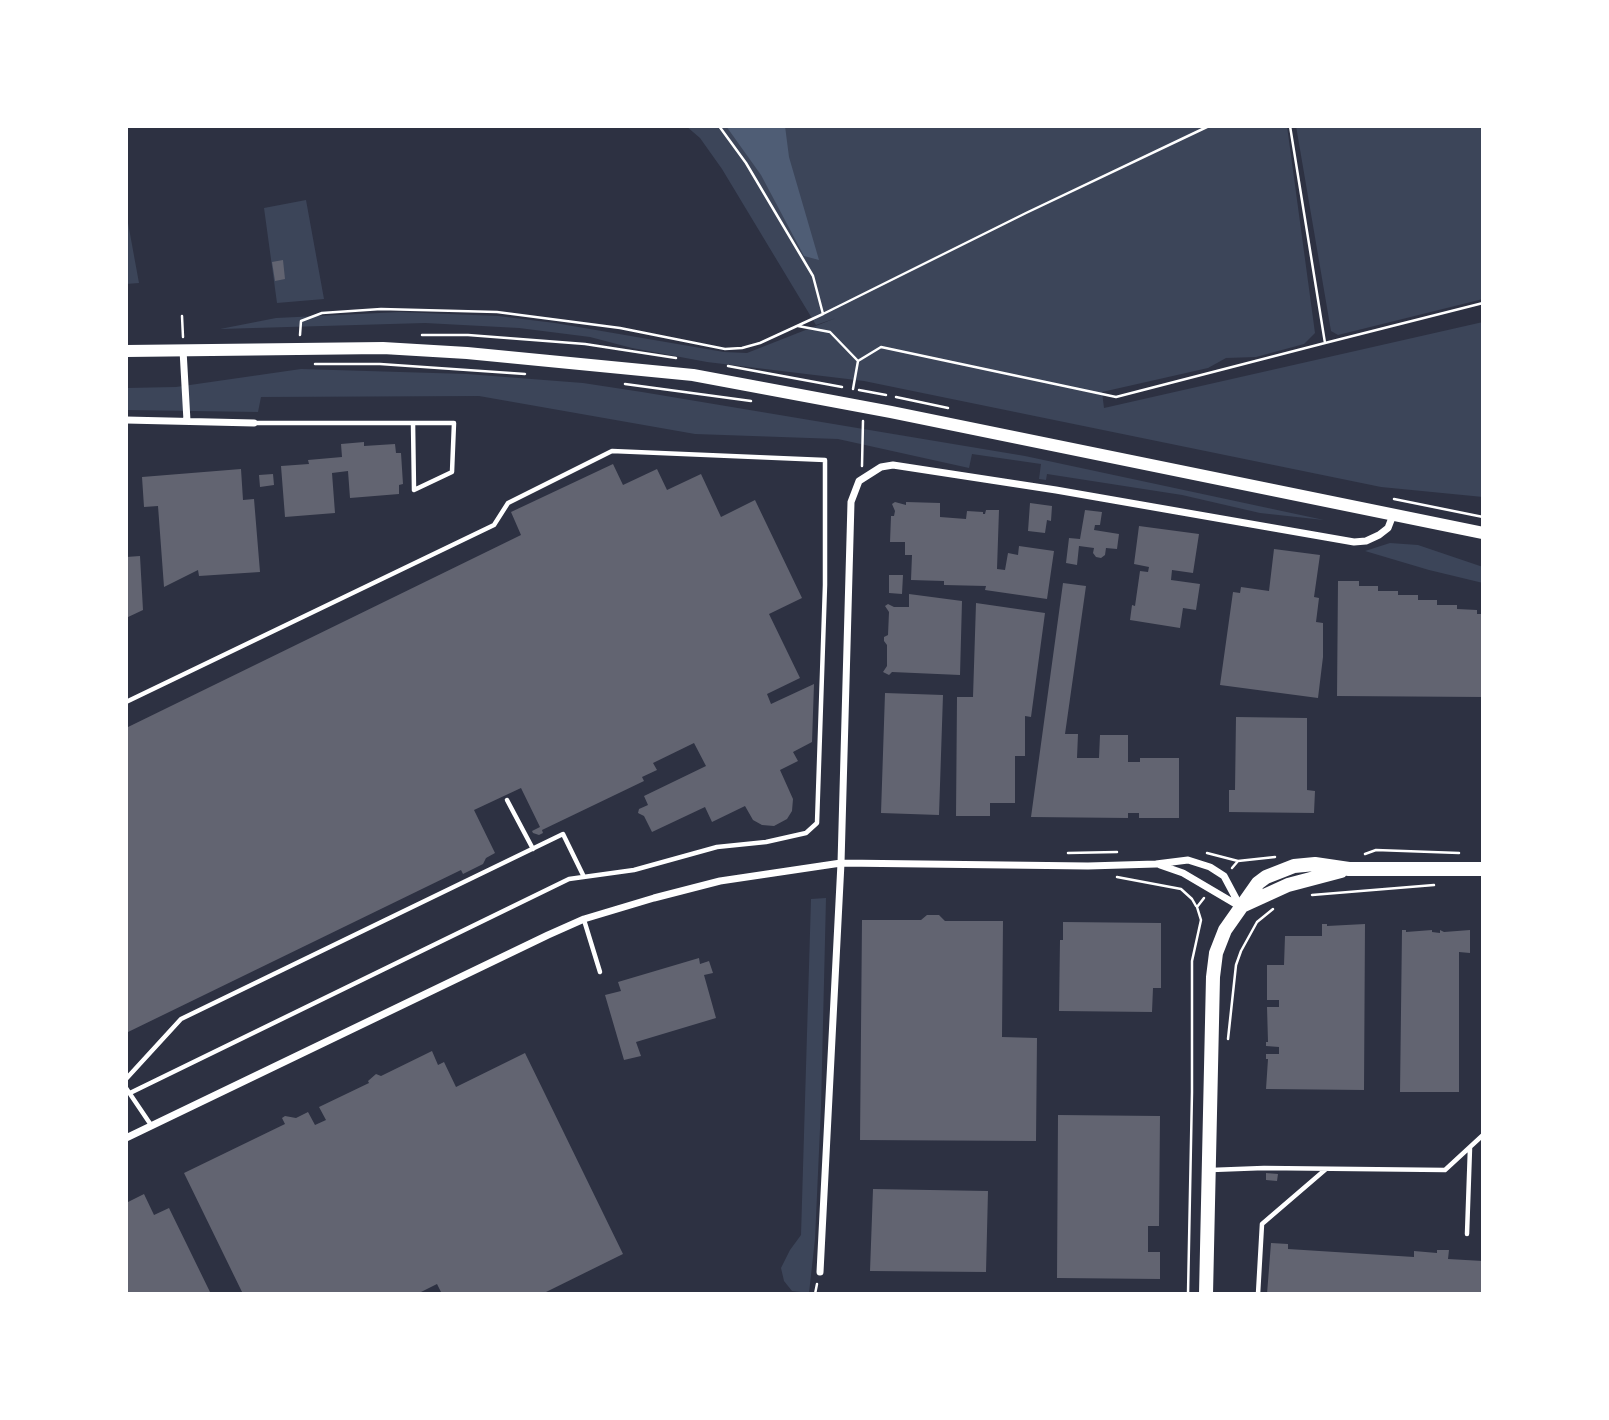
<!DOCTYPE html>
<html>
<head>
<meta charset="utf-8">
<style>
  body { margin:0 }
  #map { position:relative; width:1609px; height:1420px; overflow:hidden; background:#2d3142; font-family:Roboto,sans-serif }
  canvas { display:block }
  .frame { position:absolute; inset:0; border:128px solid #fff; pointer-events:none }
</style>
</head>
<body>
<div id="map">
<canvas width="1609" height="1420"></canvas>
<div class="frame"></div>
</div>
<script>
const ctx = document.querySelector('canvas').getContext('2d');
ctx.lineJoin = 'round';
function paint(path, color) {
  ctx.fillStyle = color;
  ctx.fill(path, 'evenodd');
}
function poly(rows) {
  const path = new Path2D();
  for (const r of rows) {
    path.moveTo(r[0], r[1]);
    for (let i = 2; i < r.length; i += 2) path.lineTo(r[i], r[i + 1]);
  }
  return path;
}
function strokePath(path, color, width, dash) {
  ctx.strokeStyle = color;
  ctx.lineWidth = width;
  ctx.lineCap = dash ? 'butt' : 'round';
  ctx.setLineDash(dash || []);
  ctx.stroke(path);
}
paint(poly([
  [686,126,1287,126,1315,333,1304,344,1256,357,1226,358,1208,368,1102,392,1104,408,1483,322,1483,497,1381,487,864,381,707,362,632,348,590,337,519,328,425,323,220,329,276,318,400,312,498,316,555,323,724,352,747,353,836,318,816,325,722,169,700,138],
  [1296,126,1483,126,1483,299,1338,335,1331,331],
  [306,200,324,299,277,303,264,208],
  [126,212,139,283,126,284],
  [301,369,467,374,583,383,642,392,1025,456,1324,520,1260,513,1182,495,1047,474,1046,480,1039,479,1041,464,972,454,969,468,838,439,695,434,479,396,261,397,258,412,126,410,126,388,176,387],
  [1390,543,1418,545,1483,567,1483,583,1429,570,1365,551],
  [826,898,821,1107,815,1239,809,1293,792,1291,784,1281,781,1268,790,1250,801,1235,811,899]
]), '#3c4559');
paint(poly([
  [726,126,785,126,789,157,819,260,804,256,761,175]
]), '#4f5d75');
paint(poly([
  [283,260,285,279,275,281,272,262],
  [364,442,364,446,395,444,396,453,401,453,403,484,399,485,399,494,350,498,348,471,332,473,335,513,285,517,281,466,309,464,308,460,342,457,341,444],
  [613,464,623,485,657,469,667,490,701,474,721,517,755,500,802,598,769,614,800,678,767,694,771,704,814,684,812,742,793,752,798,761,780,770,793,799,792,811,787,819,774,826,762,825,753,820,745,806,712,822,705,807,652,832,644,816,638,813,639,809,648,805,644,796,706,766,694,743,653,763,657,770,642,777,644,781,542,830,543,833,539,835,533,833,532,831,540,827,521,788,474,810,495,853,486,858,483,864,463,874,461,870,126,1033,126,728,521,535,511,512],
  [241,469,243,500,254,499,260,572,199,576,198,570,164,587,158,506,144,507,142,477],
  [273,474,274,485,260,487,259,475],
  [895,502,906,505,906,502,940,503,940,517,966,519,967,511,983,512,983,514,985,514,986,510,999,510,997,569,1005,570,1008,553,1018,555,1019,546,1054,551,1047,599,985,590,986,586,944,585,944,581,911,580,912,555,905,555,905,542,890,542,891,516,894,516,895,511,892,504],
  [1030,503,1052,506,1051,521,1047,520,1045,533,1028,531],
  [1085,510,1102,512,1100,525,1095,525,1094,530,1119,534,1117,549,1106,548,1105,555,1101,558,1096,557,1093,553,1094,548,1079,546,1077,565,1066,563,1069,538,1080,539],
  [1139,526,1199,534,1193,573,1172,570,1171,580,1200,584,1196,610,1183,608,1180,628,1130,620,1132,605,1135,606,1140,571,1148,572,1149,567,1134,564],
  [1274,549,1320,555,1314,597,1319,598,1316,622,1323,623,1323,657,1318,698,1220,685,1233,592,1240,593,1241,587,1269,591],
  [140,556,143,610,126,618,126,557],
  [889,575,903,575,902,594,889,593],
  [1338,581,1359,581,1359,586,1378,586,1378,591,1398,591,1398,595,1418,595,1418,600,1437,600,1437,605,1457,605,1457,609,1477,610,1477,614,1483,614,1483,697,1337,696],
  [1063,583,1086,586,1065,734,1078,734,1077,758,1099,758,1100,735,1128,735,1128,762,1140,762,1140,758,1179,758,1179,818,1139,818,1139,813,1128,813,1128,818,1031,817],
  [909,594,962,601,960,675,892,672,889,675,883,672,887,666,887,645,884,641,884,637,888,635,889,612,885,606,888,604,894,607,909,607],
  [976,603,1045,613,1031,717,1025,716,1025,756,1015,756,1015,803,990,803,990,816,956,816,957,697,973,697],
  [885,693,943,695,939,815,881,813],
  [1236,717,1307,718,1307,790,1315,791,1314,813,1229,812,1229,790,1235,790],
  [927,915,939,915,945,921,1003,921,1002,1037,1037,1038,1036,1141,860,1140,862,920,921,920],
  [1063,922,1161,923,1161,988,1153,988,1152,1012,1059,1011,1060,940,1063,940],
  [1322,924,1327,924,1327,926,1365,924,1364,1090,1266,1089,1268,1059,1266,1059,1266,1054,1279,1054,1279,1047,1266,1046,1266,1042,1268,1042,1267,1007,1279,1007,1279,1000,1267,1000,1267,965,1284,965,1285,936,1322,936],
  [1402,930,1406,930,1406,932,1432,930,1432,932,1440,933,1440,930,1444,932,1470,930,1470,953,1459,952,1459,1092,1400,1092],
  [699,958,700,964,709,961,713,973,704,975,716,1018,636,1042,641,1056,624,1060,605,995,621,991,618,982],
  [432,1051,438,1065,444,1062,456,1087,525,1053,623,1254,542,1294,442,1294,437,1284,421,1292,422,1294,243,1294,184,1173,285,1124,282,1118,285,1116,296,1118,308,1112,315,1125,326,1120,319,1107,369,1083,368,1081,376,1074,381,1076],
  [1058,1115,1160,1116,1159,1226,1148,1226,1148,1252,1160,1252,1160,1279,1057,1278],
  [1266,1173,1278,1174,1277,1181,1266,1180],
  [873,1189,988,1191,986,1272,870,1271],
  [144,1194,154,1215,169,1208,210,1292,126,1294,126,1203],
  [1271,1243,1288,1244,1288,1249,1414,1257,1414,1251,1437,1253,1437,1250,1449,1250,1448,1259,1483,1261,1483,1294,1267,1294]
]), '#626471');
strokePath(poly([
  [719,126,746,163,813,276,823,314],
  [1290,126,1325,343,1483,303],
  [182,316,183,337],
  [798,326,830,332,858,361,853,389],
  [300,335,301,321,322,313,381,309,497,312,620,328,725,349,742,348,760,343,823,314,1026,213,1209,126],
  [422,335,468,335,585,344,676,358],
  [858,361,881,347,1116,397,1325,343],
  [315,364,380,364,525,374],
  [728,366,842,387],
  [625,384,751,401],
  [859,390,886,395],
  [896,397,948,408],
  [862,466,863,421],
  [1394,499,1483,517],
  [1068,853,1117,852],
  [1207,853,1238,861],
  [1365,854,1376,850,1459,853],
  [1232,868,1238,861,1275,857],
  [1117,877,1181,889,1192,899,1196,906],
  [1312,895,1434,885],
  [1201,920,1197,907,1204,898],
  [1228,1039,1236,965,1241,951,1257,922,1273,909],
  [815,1294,817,1284],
  [1188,1294,1192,1092,1192,961,1201,920]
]), '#fff', 2.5);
strokePath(poly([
  [254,423,454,423,452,472,414,490,413,423],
  [126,702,494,525,508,503,612,451,825,460,825,585,817,823,806,833,766,842,717,847,634,870,569,879,130,1093],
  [507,800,533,849],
  [584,920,600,972],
  [126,1079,181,1019,563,834,584,877],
  [126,1088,151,1125],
  [1211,1170,1264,1168,1445,1170,1483,1135],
  [1467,1234,1470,1148],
  [1258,1294,1262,1224,1326,1169]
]), '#fff', 4.5);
strokePath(poly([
  [183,350,187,421],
  [126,420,254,423],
  [1160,865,1183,873,1239,906],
  [126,1138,548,935,584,919,654,898,720,881,841,863,1088,866,1156,864,1188,860,1210,867,1224,876,1240,906],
  [820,1272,841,863,851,502,859,481,881,467,893,465,1056,490,1354,542,1366,541,1379,535,1388,528,1393,515]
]), '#fff', 7);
strokePath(poly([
  [126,351,383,348,467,353,693,375,891,412,1483,533]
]), '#fff', 12);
strokePath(poly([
  [1242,906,1288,885,1341,871],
  [1206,1294,1213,977,1216,953,1225,930,1258,883,1266,877,1294,866,1315,864,1349,869,1483,869]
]), '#fff', 14);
</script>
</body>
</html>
